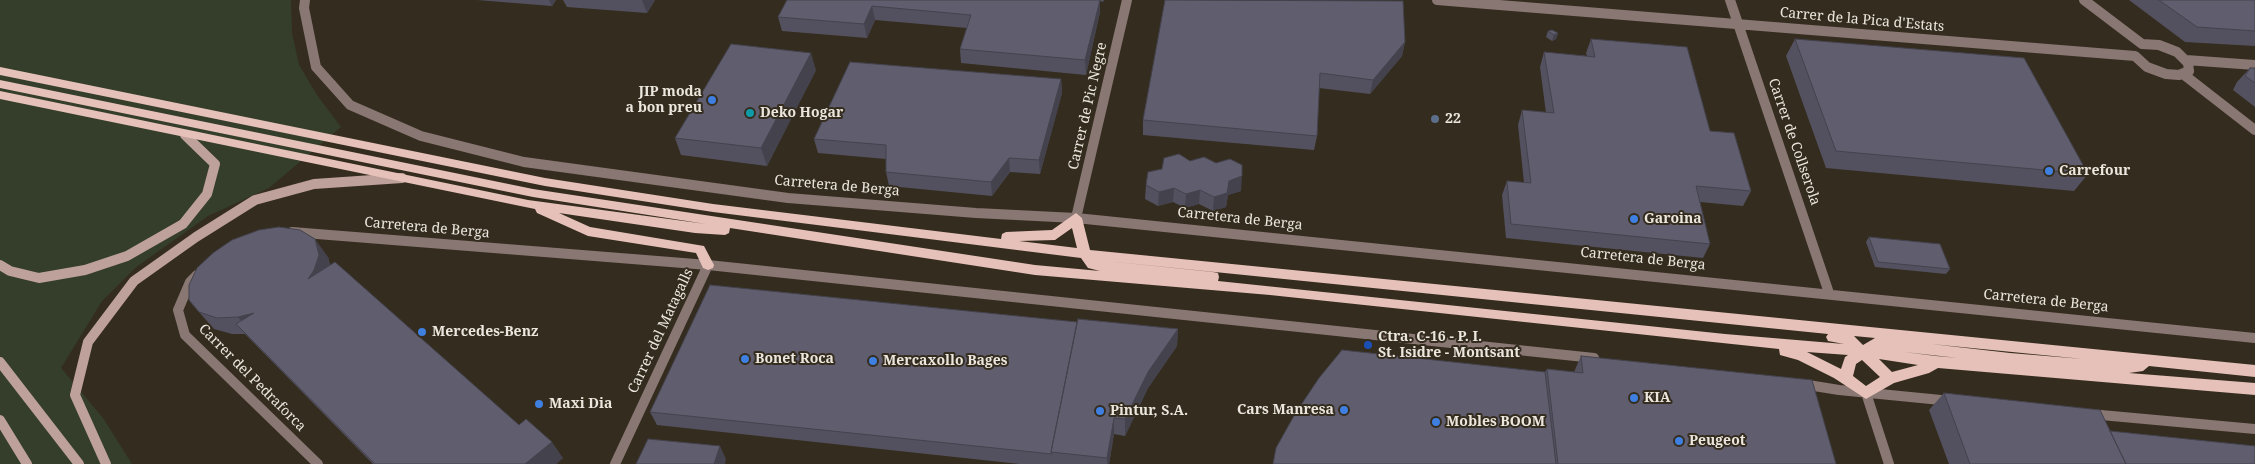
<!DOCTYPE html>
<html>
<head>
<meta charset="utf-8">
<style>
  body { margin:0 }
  canvas { display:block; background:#342c1e }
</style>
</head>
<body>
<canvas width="2255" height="464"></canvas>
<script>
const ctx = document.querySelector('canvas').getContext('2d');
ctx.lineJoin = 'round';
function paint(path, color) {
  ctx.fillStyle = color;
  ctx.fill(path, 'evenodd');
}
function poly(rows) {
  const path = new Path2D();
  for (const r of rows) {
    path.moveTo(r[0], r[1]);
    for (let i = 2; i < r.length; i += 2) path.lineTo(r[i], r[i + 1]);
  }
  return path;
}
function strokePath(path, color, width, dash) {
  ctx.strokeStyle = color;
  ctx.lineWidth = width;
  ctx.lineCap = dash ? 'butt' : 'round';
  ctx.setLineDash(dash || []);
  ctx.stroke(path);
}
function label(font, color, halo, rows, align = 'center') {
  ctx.font = font + ' "Noto Serif",serif';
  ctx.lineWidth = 4;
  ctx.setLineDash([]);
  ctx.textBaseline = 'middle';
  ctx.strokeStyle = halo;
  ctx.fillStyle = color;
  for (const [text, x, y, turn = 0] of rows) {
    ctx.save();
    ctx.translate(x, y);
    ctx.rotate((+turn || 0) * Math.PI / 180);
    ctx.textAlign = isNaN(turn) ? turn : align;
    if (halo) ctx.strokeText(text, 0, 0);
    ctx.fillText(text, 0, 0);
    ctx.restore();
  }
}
paint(poly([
  [0,0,291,0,292,33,299,65,317,95,341,127,269,188,208,216,135,268,102,301,61,368,103,418,132,464,0,464]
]), '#343e2b');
strokePath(poly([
  [305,0,304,8,316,67,350,105,421,136,524,162,788,198,976,213,1076,218,2255,338],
  [1437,0,2135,56,2147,67,2166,74,2179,75,2189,71,2188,63,2177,52,2159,45,2142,44,2084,0],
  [1730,0,1829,293],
  [2186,60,2255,65],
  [2183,74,2255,130],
  [1076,218,1127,0],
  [292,232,708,265,1594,358],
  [197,275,190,282,178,310,185,335,318,464],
  [1802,384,1839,390,1951,401],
  [1866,393,1889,464],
  [2090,414,2255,429],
  [615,464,708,265]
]), '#897773', 10);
strokePath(poly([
  [0,265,10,271,39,278,85,270,127,256,183,224,207,194,215,164,185,135],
  [0,362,79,464],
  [0,420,27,464],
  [106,464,75,395,88,342,134,281,196,237,255,200,314,184,402,178]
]), '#bea19b', 10);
paint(poly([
  [0,67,545,178,713,204,1001,239,1002,234,1006,232,1052,230,1076,213,1082,218,1090,250,2255,365,2255,377,2149,366,2143,371,2129,373,2255,383,2255,395,1938,368,1929,373,1894,383,1866,399,1834,378,1798,360,1780,355,1779,349,1270,295,1035,275,730,228,729,233,725,235,695,233,559,213,590,227,704,246,714,265,713,268,708,270,703,268,696,253,588,236,537,213,535,209,0,99,0,91,528,200,706,224,533,197,0,88,0,80,533,189,1035,265,1100,271,1088,268,1081,258,713,212,545,186,0,75,0,67],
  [1072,228,1077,248,1019,241,1055,240,1072,228],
  [1096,260,1828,334,1826,337,1828,341,1844,344,1725,334,1218,281,1219,277,1218,273,1213,272,1096,260],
  [1854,336,1875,338,1863,345,1854,336],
  [1931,344,2083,359,2010,353,1931,344],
  [1807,352,1848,355,1845,357,1841,369,1807,352],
  [1904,352,1958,358,1936,356,1904,352],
  [1879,359,1918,365,1892,372,1879,359],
  [1862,360,1880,377,1866,386,1853,376,1856,364,1862,360]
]), '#e6c1b9');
paint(poly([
  [477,0,556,0,552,6],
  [563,0,655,0,647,13,567,7],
  [787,0,1104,0,1103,2,1100,1,1100,12,1086,75,961,63,960,49,967,28,875,20,867,38,782,31,778,17],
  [2129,0,2255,0,2255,46,2185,42],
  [1548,31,1558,33,1556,39,1552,41,1546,37],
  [1591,39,1710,131,1751,191,1743,206,1700,202,1710,244,1703,258,1506,238,1502,195,1507,181,1524,183,1518,125,1522,110,1546,113,1540,67,1544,52,1587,56,1586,53],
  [1795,39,2088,174,2074,191,1826,168,1786,56],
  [1405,42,1402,56,1370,94,1319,88,1317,136,1314,150,1143,135,1143,120],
  [2250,68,2255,68,2255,107,2233,90,2237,82],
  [816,70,767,166,681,155,675,138],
  [1061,79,1062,93,1040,174,1010,172,992,196,889,186,886,172,886,159,818,153,814,139],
  [1190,161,1216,163,1241,191,1228,195,1226,207,1213,211,1199,204,1185,208,1173,202,1158,206,1145,199,1146,185],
  [1869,237,1950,269,1946,274,1875,267,1866,242],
  [328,257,330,265,519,425,563,458,556,464,373,464,245,334,232,334,214,329,199,312],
  [1077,322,1178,329,1177,346,1148,388,1125,436,1114,434,1109,464,1020,464,657,425,650,412],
  [1581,356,1836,464,1273,464,1545,372,1547,369,1574,372],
  [1944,393,2110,431,2255,464,1949,464,1929,410]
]), '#53515f');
paint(poly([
  [549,0,556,0,552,6],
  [642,0,655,0,647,13],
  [1100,0,1100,12,1086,75,1085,60],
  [872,6,875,20,867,38,864,24],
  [1558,33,1556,39,1552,41,1554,35],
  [1405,42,1402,56,1370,94,1373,80],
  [811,53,816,70,767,166,761,148],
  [1061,79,1062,93,1040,174,1039,160],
  [1009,158,1010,172,992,196,991,182],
  [1242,176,1241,191,1228,195,1226,207,1213,211,1214,197,1229,181],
  [1174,188,1173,202,1158,206,1159,192],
  [1200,190,1199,204,1185,208,1186,194],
  [315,239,328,257,332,272,308,279],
  [254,313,253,334,238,317],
  [1178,329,1177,346,1148,388,1125,436,1125,419,1148,372],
  [1114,418,1114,434,1109,464,1107,464,1107,458],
  [552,442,563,458,556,464,525,464],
  [720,446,726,459,725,464,714,464]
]), '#43424d');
const building = poly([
  [787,0,1100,0,1085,60,960,49,971,15,872,6,864,24,778,17,787,0],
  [1165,0,1403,1,1405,42,1373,80,1320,73,1317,136,1143,120,1165,0],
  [2159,0,2255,0,2255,31,2197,27,2159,0],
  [1552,30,1558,33,1554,35,1548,31,1552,30],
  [1591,39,1687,47,1710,131,1734,133,1751,191,1696,186,1710,244,1511,224,1507,181,1531,183,1522,110,1554,113,1544,52,1595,57,1591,39],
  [1795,39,2024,58,2088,174,1836,151,1795,39],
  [731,44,811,53,761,148,675,138,731,44],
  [850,62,1061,79,1039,160,1009,158,991,182,886,172,886,145,814,139,850,62],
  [2250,68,2255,68,2255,83,2245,76,2250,68],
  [1179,154,1190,161,1204,157,1216,163,1230,159,1242,165,1242,176,1229,181,1227,193,1214,197,1200,190,1186,194,1174,188,1159,192,1146,185,1148,172,1162,169,1164,158,1179,154],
  [279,227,300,230,315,239,319,255,314,270,308,279,335,262,519,425,526,419,552,442,525,464,375,464,236,324,254,313,238,317,217,318,199,312,189,300,189,285,197,268,213,253,232,240,259,230,279,227],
  [1869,237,1940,244,1950,269,1878,262,1869,237],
  [710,285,1077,322,1051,452,1052,454,650,412,710,285],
  [1078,319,1178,329,1148,372,1125,419,1114,418,1107,458,1051,452,1078,319],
  [1342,350,1545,372,1556,464,1273,464,1276,448,1295,414,1319,378,1342,350],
  [1581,356,1812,380,1836,464,1558,464,1547,369,1583,373,1581,356],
  [1944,393,2100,410,2126,464,1970,464,1944,393],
  [2110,431,2255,446,2255,464,2126,464,2110,431],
  [648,439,720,446,714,464,636,464,648,439]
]);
paint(building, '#605e6e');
strokePath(building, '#43424d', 1);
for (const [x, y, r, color] of [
  [712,100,5,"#3f7fe0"],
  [750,113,5,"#0f9aa8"],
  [1435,119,5,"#5c6f8a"],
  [2049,171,5,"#3f7fe0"],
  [1634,219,5,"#3f7fe0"],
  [422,332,5,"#3f7fe0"],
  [1368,345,5,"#1a4fb4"],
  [745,359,5,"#3f7fe0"],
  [873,361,5,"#3f7fe0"],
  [1634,398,5,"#3f7fe0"],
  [539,404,5,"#3f7fe0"],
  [1344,410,5,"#3f7fe0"],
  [1100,411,5,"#3f7fe0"],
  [1436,422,5,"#3f7fe0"],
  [1679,441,5,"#3f7fe0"]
]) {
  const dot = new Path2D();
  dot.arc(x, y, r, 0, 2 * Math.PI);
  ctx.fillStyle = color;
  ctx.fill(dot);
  strokePath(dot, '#342c1e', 2);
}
label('14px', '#ece7de', '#342c1e', [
  ["Carrer de la Pica d'Estats",1862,20,5],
  ["Carrer de Pic Negre",1088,106,-77],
  ["Carrer de Collserola",1794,142,71],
  ["Carretera de Berga",837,186,5],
  ["Carretera de Berga",1240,219,6],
  ["Carretera de Berga",427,228,5],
  ["Carretera de Berga",1643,259,6],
  ["Carretera de Berga",2046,301,6],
  ["Carrer del Matagalls",661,331,-65],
  ["Carrer del Pedraforca",252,378,45]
]);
label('bold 14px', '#ece7de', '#342c1e', [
  ["JIP moda",702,92,"right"],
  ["a bon preu",702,108,"right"],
  ["Deko Hogar",760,113],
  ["22",1445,119],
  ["Carrefour",2059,171],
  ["Garoina",1644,219],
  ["Mercedes-Benz",432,332],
  ["Ctra. C-16 - P. I.",1378,337],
  ["St. Isidre - Montsant",1378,353],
  ["Bonet Roca",755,359],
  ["Mercaxollo Bages",883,361],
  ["KIA",1644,398],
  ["Maxi Dia",549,404],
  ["Cars Manresa",1334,410,"right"],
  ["Pintur, S.A.",1110,411],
  ["Mobles BOOM",1446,422],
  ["Peugeot",1689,441]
], 'left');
</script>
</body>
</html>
